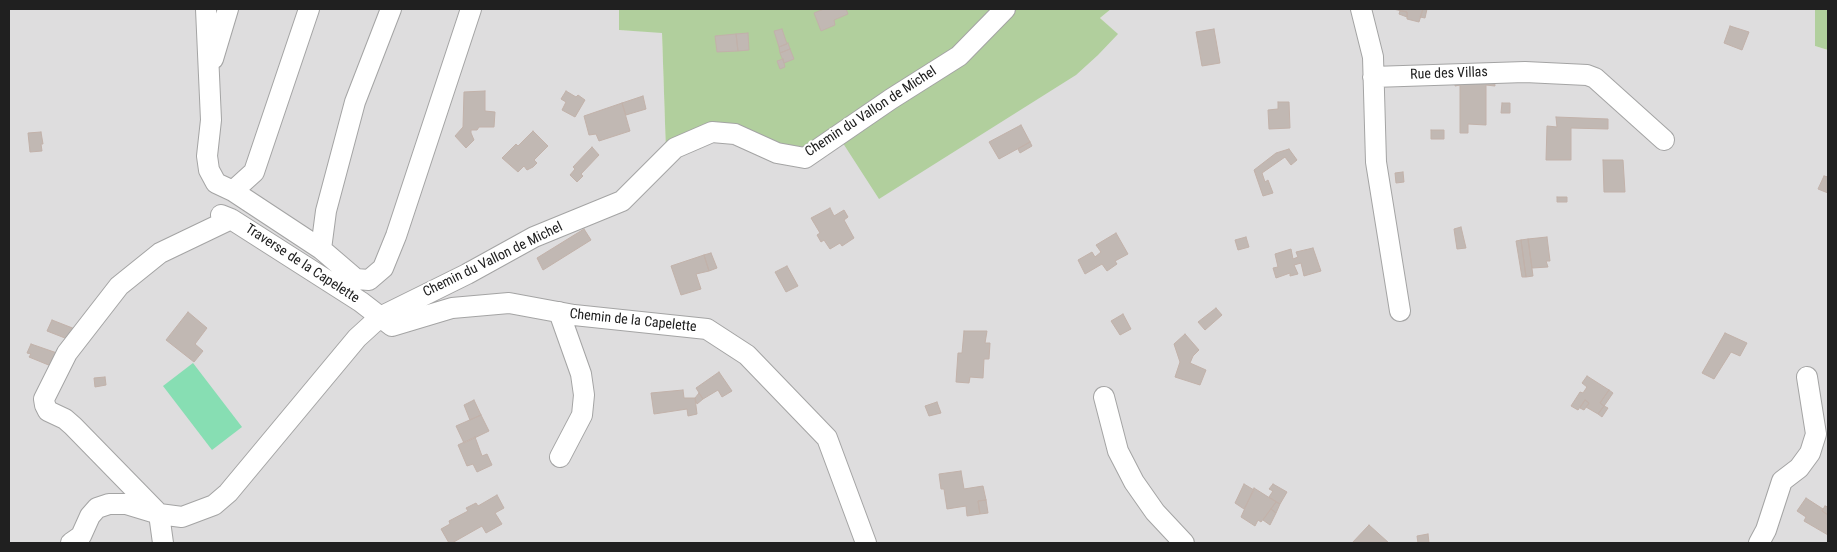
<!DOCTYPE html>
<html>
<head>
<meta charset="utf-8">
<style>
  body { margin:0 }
  #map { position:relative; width:1837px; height:552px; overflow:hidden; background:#f1ede7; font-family:"Roboto Condensed",sans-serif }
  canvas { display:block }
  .frame { position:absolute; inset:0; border:10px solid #202020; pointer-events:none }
</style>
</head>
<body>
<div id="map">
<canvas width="1837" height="552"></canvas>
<div class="frame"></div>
</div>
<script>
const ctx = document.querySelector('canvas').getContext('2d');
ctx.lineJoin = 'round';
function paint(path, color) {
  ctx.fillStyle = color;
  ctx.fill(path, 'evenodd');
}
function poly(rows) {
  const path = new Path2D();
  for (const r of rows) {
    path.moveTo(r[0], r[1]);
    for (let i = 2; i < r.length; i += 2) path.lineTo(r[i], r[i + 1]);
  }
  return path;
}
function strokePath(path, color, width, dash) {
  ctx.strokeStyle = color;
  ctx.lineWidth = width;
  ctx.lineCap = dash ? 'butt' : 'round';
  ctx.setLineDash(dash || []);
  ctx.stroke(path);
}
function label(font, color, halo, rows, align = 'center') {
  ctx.font = font + ' "Roboto Condensed",sans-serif';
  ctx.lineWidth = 4;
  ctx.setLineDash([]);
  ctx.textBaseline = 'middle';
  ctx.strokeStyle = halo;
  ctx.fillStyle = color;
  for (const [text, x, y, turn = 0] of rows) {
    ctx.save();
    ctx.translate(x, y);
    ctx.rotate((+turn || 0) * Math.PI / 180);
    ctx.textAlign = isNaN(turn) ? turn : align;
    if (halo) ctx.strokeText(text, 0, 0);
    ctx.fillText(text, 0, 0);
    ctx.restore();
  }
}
paint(poly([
  [9,9,619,9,619,30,662,32,666,152,1117,34,1100,18,1111,9,1815,9,1815,46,1828,50,1828,543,9,543]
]), '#deddde');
paint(poly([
  [619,9,1111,9,1100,18,1118,34,1098,55,1076,75,879,199,839,137,789,161,722,133,666,153,662,33,619,30],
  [1815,9,1828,9,1828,50,1815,46]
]), '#b1cf9d');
paint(poly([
  [193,363,242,427,212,450,163,386]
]), '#87deb3');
const building = poly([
  [824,9,846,9,848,14,834,20,835,25,821,31,814,13,824,9],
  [1393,9,1423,9,1419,22,1407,19,1407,12,1393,9],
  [1423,9,1427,9,1425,18,1420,17,1423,9],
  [1400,11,1407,12,1407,17,1399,14,1400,11],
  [1730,26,1749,32,1742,50,1724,43,1730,26],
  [782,29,787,44,779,47,774,31,782,29],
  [1214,29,1220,63,1202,66,1196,32,1214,29],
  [748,33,749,50,738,51,736,34,748,33],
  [736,34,738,51,717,52,715,36,736,34],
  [788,43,790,49,780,53,779,47,788,43],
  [790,49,794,59,784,63,780,53,790,49],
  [783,59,785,67,780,69,777,61,783,59],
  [1494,77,1495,86,1486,85,1486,125,1468,124,1468,133,1460,133,1460,85,1455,86,1455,78,1494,77],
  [485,91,485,111,495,112,494,127,479,127,477,130,471,130,471,133,474,140,466,148,455,136,463,127,464,92,485,91],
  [566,91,576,97,578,95,585,100,575,117,562,110,566,102,561,99,566,91],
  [643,96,646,109,626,115,622,103,643,96],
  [1278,102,1289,102,1290,128,1269,129,1268,110,1278,109,1278,102],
  [622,103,630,131,599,141,596,134,589,135,584,116,622,103],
  [1502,103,1510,103,1510,113,1501,113,1502,103],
  [1556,117,1608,119,1608,129,1571,128,1571,160,1546,160,1547,126,1557,127,1556,117],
  [1021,125,1030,142,999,159,989,142,1021,125],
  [1431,130,1444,130,1444,139,1431,139,1431,130],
  [533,131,548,146,534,160,537,163,533,167,527,170,524,166,518,172,502,158,516,144,518,146,533,131],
  [41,132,43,144,41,144,42,151,30,152,28,133,41,132],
  [1030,142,1032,146,1020,153,1018,149,1030,142],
  [592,147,599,155,581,174,583,176,577,182,570,175,575,169,573,167,592,147],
  [1289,149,1297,160,1291,165,1285,157,1262,173,1265,182,1268,180,1273,193,1263,196,1254,170,1276,153,1289,149],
  [1603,160,1623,160,1625,192,1604,192,1603,160],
  [1403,172,1404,182,1396,183,1395,173,1403,172],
  [1824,176,1828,177,1828,193,1818,189,1824,176],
  [1557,197,1567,197,1567,202,1557,202,1557,197],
  [830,208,834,216,844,210,848,217,844,220,854,238,842,246,840,243,830,249,824,240,821,242,817,235,820,233,811,218,830,208],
  [1461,227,1466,248,1457,249,1454,229,1461,227],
  [584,229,591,240,543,270,537,258,584,229],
  [1116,233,1128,254,1115,261,1117,264,1107,271,1102,264,1085,274,1078,260,1092,252,1095,257,1101,252,1096,245,1116,233],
  [1246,237,1249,247,1238,250,1235,240,1246,237],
  [1547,237,1550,261,1546,261,1548,267,1532,268,1528,239,1547,237],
  [1528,239,1533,276,1526,277,1521,240,1528,239],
  [1521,240,1526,277,1522,277,1516,241,1521,240],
  [1313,248,1321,271,1304,276,1301,263,1294,265,1298,274,1290,276,1290,273,1276,278,1273,268,1278,267,1275,254,1291,249,1293,259,1298,257,1296,252,1313,248],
  [711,253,717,268,709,271,704,255,711,253],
  [704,255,709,271,696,274,701,289,681,295,671,266,704,255],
  [787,266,798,286,786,292,775,272,787,266],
  [1216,308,1222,315,1205,330,1198,322,1216,308],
  [188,312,207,328,195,344,203,351,194,362,166,340,188,312],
  [1123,314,1131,329,1120,335,1111,321,1123,314],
  [52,320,75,329,70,340,47,331,52,320],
  [964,331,987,331,985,343,990,343,989,359,984,359,983,378,970,377,969,383,956,382,958,353,962,353,964,331],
  [1725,333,1747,343,1740,356,1731,352,1714,379,1702,373,1725,333],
  [1185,334,1199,350,1193,356,1190,363,1206,370,1200,385,1175,377,1180,362,1174,344,1185,334],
  [31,344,57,353,51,366,29,357,31,354,27,353,31,344],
  [719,372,732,391,722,397,718,390,703,399,696,388,719,372],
  [1587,376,1609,390,1600,403,1604,406,1598,414,1586,407,1589,403,1585,400,1578,410,1571,406,1580,392,1583,393,1587,387,1582,383,1587,376],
  [105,377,106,385,95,387,94,378,105,377],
  [683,390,684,398,695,398,697,414,688,416,687,409,654,414,651,393,683,390],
  [1609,390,1613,393,1604,406,1600,403,1609,390],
  [699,393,703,399,697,404,695,398,699,393],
  [474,400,481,415,470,420,464,405,474,400],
  [1585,400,1589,403,1584,410,1580,408,1585,400],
  [937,402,941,413,929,416,925,406,937,402],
  [1604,406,1608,408,1602,417,1598,414,1604,406],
  [481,415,489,431,464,443,456,426,481,415],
  [475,437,482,456,487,454,492,465,477,472,473,464,467,466,458,445,475,437],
  [961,471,964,489,983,486,986,500,978,501,980,514,967,516,966,506,947,509,944,489,941,489,939,474,961,471],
  [1244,484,1254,490,1244,509,1235,503,1244,484],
  [1273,484,1287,492,1280,504,1269,497,1273,491,1269,489,1273,484],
  [1254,488,1276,502,1261,522,1258,520,1255,526,1241,517,1254,488],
  [497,495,504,508,495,513,502,524,486,533,482,526,452,543,449,543,441,529,450,524,449,521,468,511,466,508,476,503,478,506,497,495],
  [1806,498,1823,509,1822,511,1828,515,1828,535,1804,521,1806,517,1797,511,1806,498],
  [986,500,988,513,980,514,978,501,986,500],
  [1276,502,1280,504,1276,513,1271,509,1276,502],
  [1825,506,1828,507,1828,515,1822,511,1825,506],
  [1271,509,1276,513,1270,525,1263,520,1271,509],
  [1369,525,1389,543,1352,543,1369,525],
  [1428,534,1429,543,1418,543,1417,536,1428,534]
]);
paint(building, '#c1b8b3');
strokePath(building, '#c2b2aa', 1);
const minor = poly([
  [206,9,211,120,207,156,209,170,216,183,233,191,321,249,356,279,369,280,383,268,396,236,471,9],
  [1361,9,1373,57,1376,162,1400,311],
  [213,59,228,9],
  [1373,77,1525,72,1587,75,1595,78,1664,140],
  [233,191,254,172,309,9],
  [221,215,231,219,361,302,392,326,452,308,509,303,574,315,707,329,747,355,827,438,866,543],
  [321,249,326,211,355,102,391,9],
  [559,312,581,374,584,395,582,415,560,457],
  [1104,397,1118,451,1134,482,1155,512,1184,543],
  [71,543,81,536,90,516,97,508,109,504,126,504,159,514,182,517,214,505,228,493,357,338,380,317,467,274,534,237,622,201,675,148,712,132,735,134,777,153,805,158,891,99,959,56,1005,9],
  [163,543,159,514,73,426,65,419,48,411,45,405,44,399,67,353,119,286,160,253,231,219],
  [1759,543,1766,530,1782,481,1799,468,1810,453,1816,434,1807,377]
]);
strokePath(minor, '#a4a4a4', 22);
strokePath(minor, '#fff', 20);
label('14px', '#202020', '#fff', [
  ["Rue des Villas",1449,74,-2],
  ["Chemin du Vallon de Michel",871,112,-33],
  ["Chemin du Vallon de Michel",493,260,-26],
  ["Traverse de la Capelette",302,264,33],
  ["Chemin de la Capelette",633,321,6]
]);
</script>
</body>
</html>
